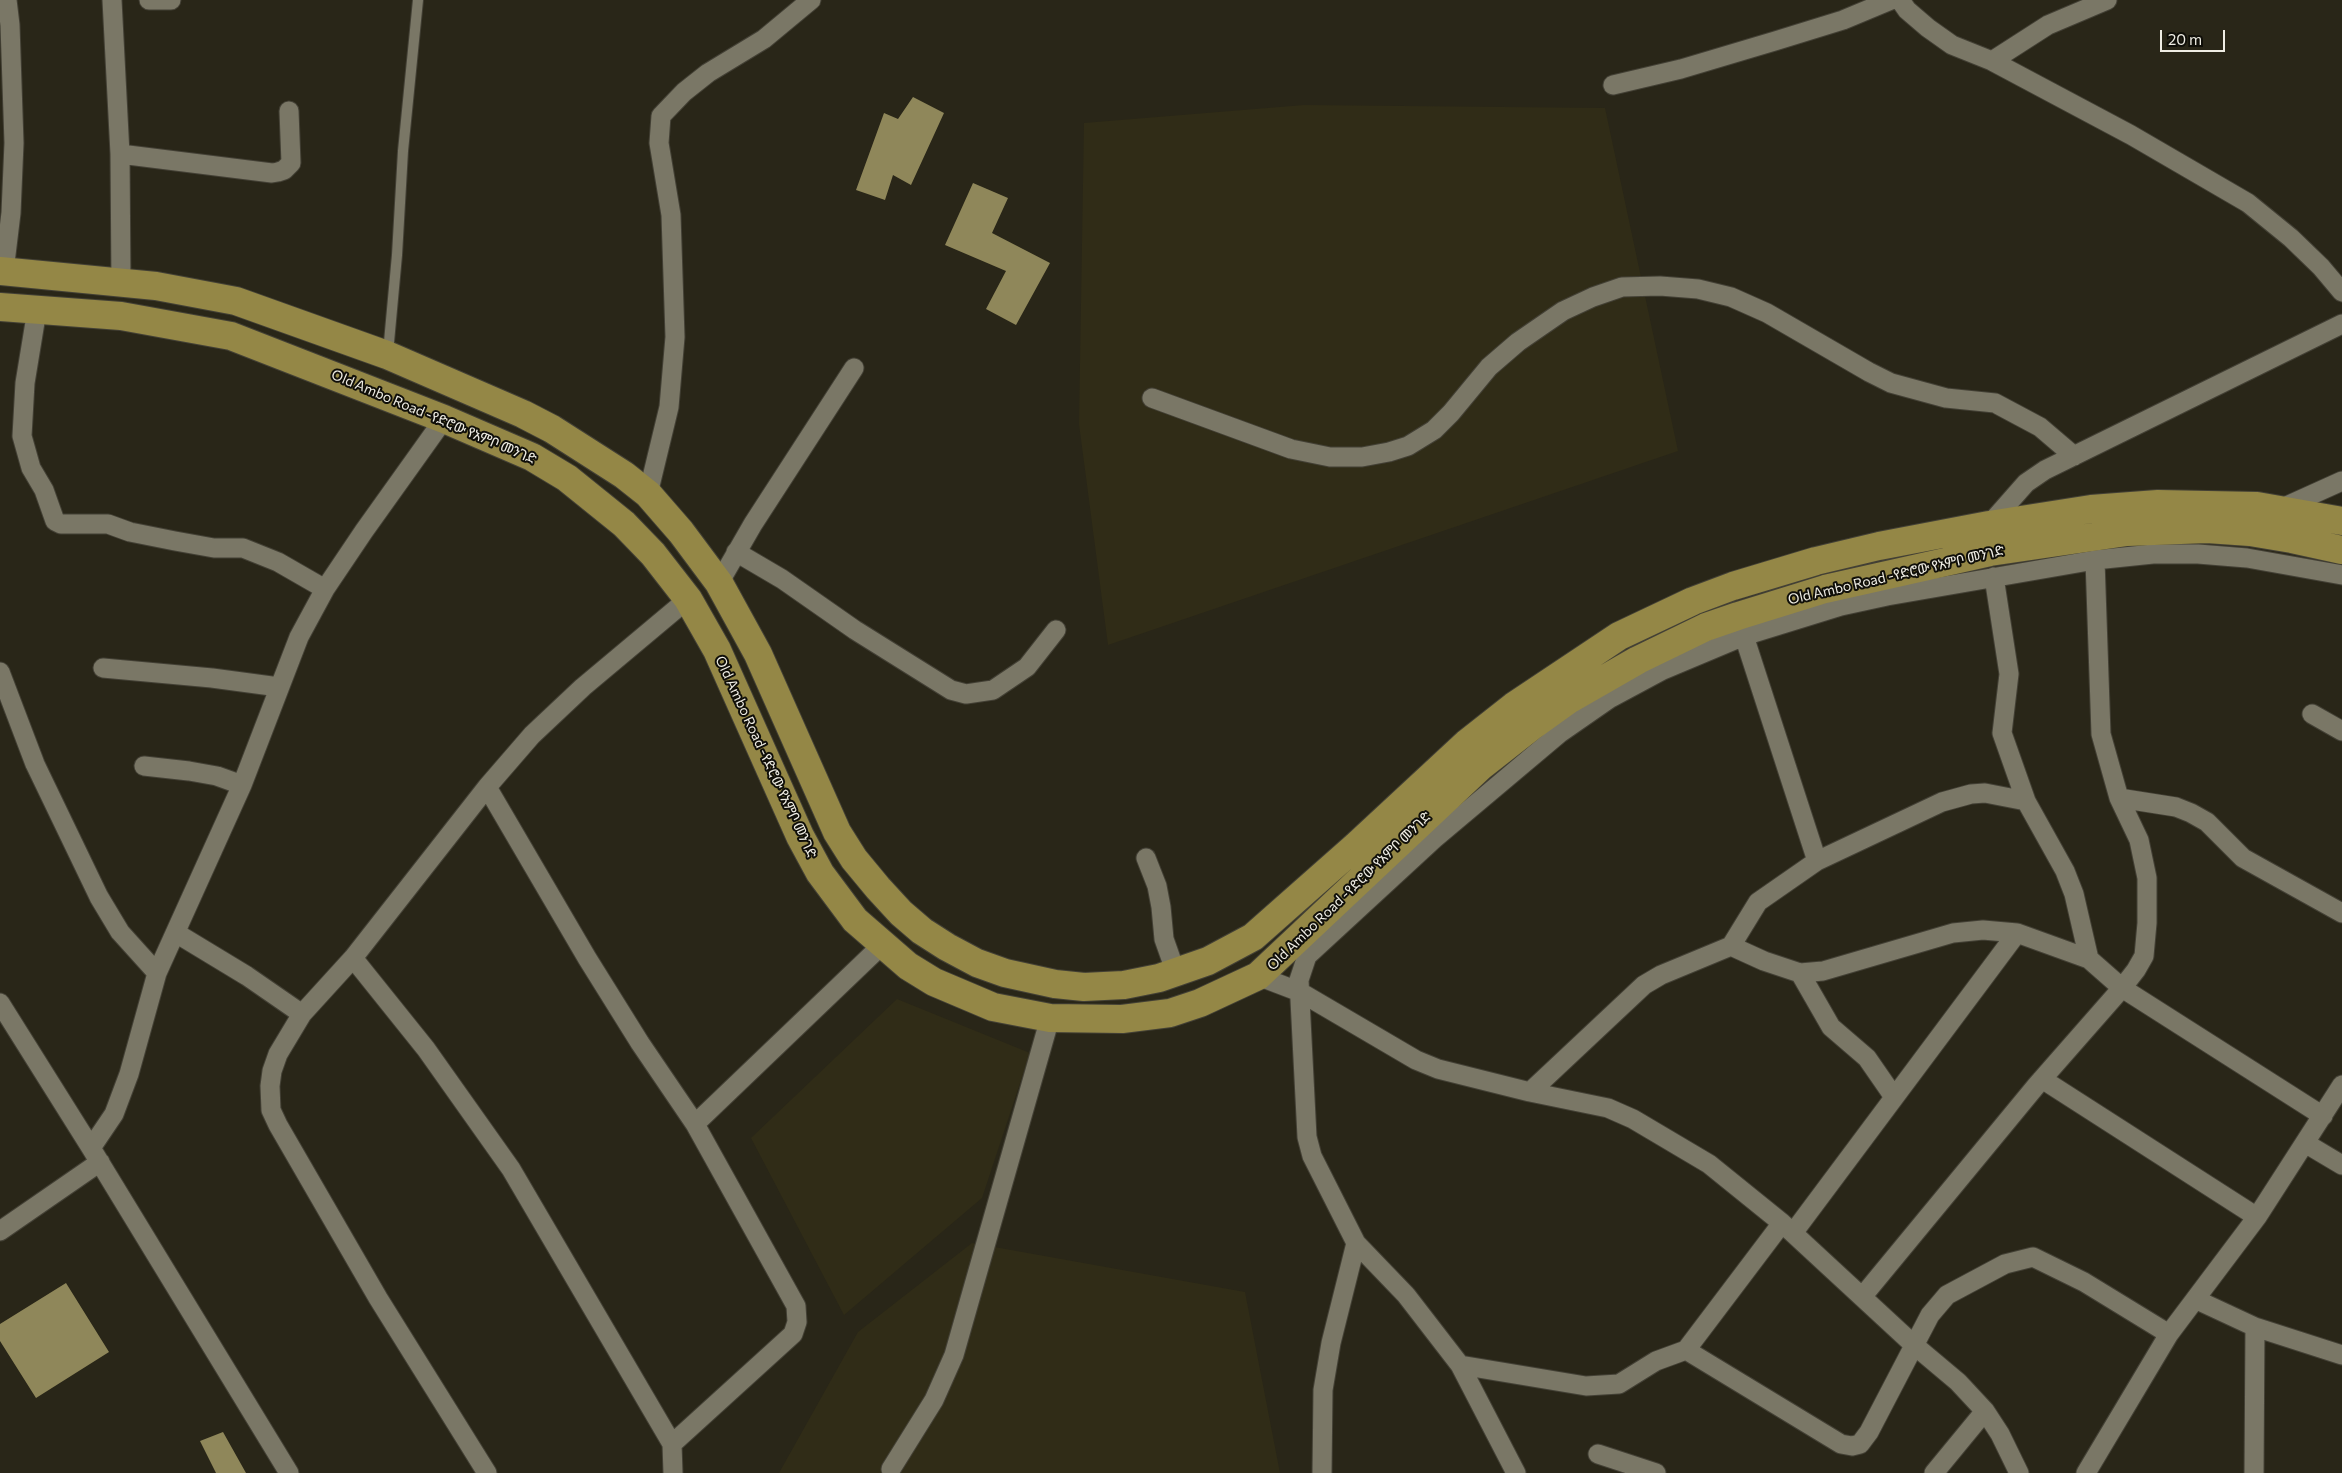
<!DOCTYPE html>
<html>
<head>
<meta charset="utf-8">
<style>
  body { margin:0 }
  #map { position:relative; width:2342px; height:1473px; overflow:hidden; background:#292618; font-family:Commissioner,sans-serif }
  canvas { display:block }
  .scale { position:absolute; left:2160px; top:30px; width:65px; height:22px; box-sizing:border-box; border:2px solid #efede4; border-top:0; padding-left:6px; font-size:15px; line-height:18px; white-space:nowrap; color:#efede4; -webkit-text-stroke:4px #100f09; paint-order:stroke }
</style>
</head>
<body>
<div id="map">
<canvas width="2342" height="1473"></canvas>
<div class="scale">20 m</div>
</div>
<script>
const ctx = document.querySelector('canvas').getContext('2d');
ctx.lineJoin = 'round';
function paint(path, color) {
  ctx.fillStyle = color;
  ctx.fill(path, 'evenodd');
}
function poly(rows) {
  const path = new Path2D();
  for (const r of rows) {
    path.moveTo(r[0], r[1]);
    for (let i = 2; i < r.length; i += 2) path.lineTo(r[i], r[i + 1]);
  }
  return path;
}
function strokePath(path, color, width, dash) {
  ctx.strokeStyle = color;
  ctx.lineWidth = width;
  ctx.lineCap = dash ? 'butt' : 'round';
  ctx.setLineDash(dash || []);
  ctx.stroke(path);
}
function label(font, color, halo, rows, align = 'center') {
  ctx.font = font + ' Commissioner,"Noto Sans Ethiopic",sans-serif';
  ctx.lineWidth = 4;
  ctx.setLineDash([]);
  ctx.textBaseline = 'middle';
  ctx.strokeStyle = halo;
  ctx.fillStyle = color;
  for (const [text, x, y, turn = 0] of rows) {
    ctx.save();
    ctx.translate(x, y);
    ctx.rotate((+turn || 0) * Math.PI / 180);
    ctx.textAlign = isNaN(turn) ? turn : align;
    if (halo) ctx.strokeText(text, 0, 0);
    ctx.fillText(text, 0, 0);
    ctx.restore();
  }
}
paint(poly([
  [1304,105,1605,108,1678,451,1108,645,1079,424,1084,123],
  [897,999,1030,1053,982,1198,844,1315,751,1138],
  [972,1243,1245,1292,1280,1473,779,1473,858,1332]
]), '#302c17');
paint(poly([
  [913,97,944,113,911,185,893,175,885,200,856,190,884,113,898,119],
  [973,183,1008,198,992,233,1050,263,1016,325,986,309,1006,271,945,245],
  [66,1283,109,1352,36,1398,0,1341,0,1324],
  [223,1432,246,1473,216,1473,200,1441]
]), '#8f875a');
const lane = poly([
  [388,353,397,255,403,151,418,0]
]);
const street = poly([
  [112,0,120,154,121,282],
  [149,0,171,0],
  [1900,0,1907,10,1928,28,1952,45,1992,61,2131,135,2248,203,2291,238,2321,267,2342,292],
  [1992,61,2048,25,2107,0],
  [1613,85,1681,69,1775,41,1843,20,1891,0],
  [120,154,272,173,278,172,284,170,291,163,289,111],
  [4,271,11,213,14,143,10,25,7,0],
  [37,310,25,383,22,436,31,468,44,490,55,521,61,524,108,524,130,532,175,541,214,548,243,548,278,562,325,589],
  [1152,398,1291,449,1330,457,1362,457,1389,452,1408,446,1434,430,1451,413,1489,367,1518,342,1563,311,1593,297,1622,287,1660,286,1698,289,1731,297,1767,313,1869,372,1891,383,1946,398,1995,403,2040,427,2074,456],
  [648,494,669,407,675,337,671,215,659,143,661,116,684,92,708,73,764,39,811,0],
  [2280,509,2342,481],
  [1989,529,1989,525,2026,483,2045,470,2342,324],
  [736,552,782,579,855,630,951,690,966,694,993,690,1027,667,1056,630],
  [1994,577,2009,674,2002,733,2026,801,2065,871,2074,894,2089,959],
  [719,583,753,524,854,368],
  [1744,636,1817,861],
  [103,668,212,678,279,687],
  [0,672,35,764,99,897,120,932,157,973],
  [2312,714,2342,731],
  [144,766,189,771,217,776,242,785],
  [487,787,587,958,640,1043,695,1124,796,1306,797,1322,793,1334,672,1444,673,1473],
  [2119,798,2176,807,2191,813,2207,822,2243,858,2342,913],
  [1146,858,1157,886,1161,907,1164,939,1176,973],
  [176,933,247,976,302,1014],
  [1731,946,1764,961,1800,973,1823,971,1953,933,1983,930,2017,933,2089,959,2122,988,2323,1116],
  [353,958,426,1049,511,1169,672,1444],
  [1800,973,1831,1027,1867,1058,1894,1097],
  [1258,976,1300,992,1416,1060,1438,1069,1530,1092,1608,1108,1633,1119,1709,1164,1782,1223,1914,1345,1958,1382,1985,1411,2000,1434,2019,1473],
  [0,1003,91,1148,289,1473],
  [2042,1079,2257,1217],
  [1530,1092,1644,985,1661,975,1731,946,1758,902,1817,861,1942,802,1971,794,1985,793,2026,801],
  [695,1124,882,945],
  [2305,1143,2342,1165],
  [91,1148,114,1114,129,1074,157,973,242,785,299,637,325,589,364,531,444,419],
  [1782,1223,1686,1350,1656,1361,1619,1384,1586,1386,1460,1365,1406,1295,1356,1243,1312,1156,1307,1137,1299,980,1307,956,1434,839,1560,733,1609,699,1663,670,1744,636,1841,606,1887,596,2095,560,2153,554,2198,554,2247,558,2342,575],
  [0,1231,100,1162],
  [1793,1233,2017,933],
  [1862,1297,2036,1086,2122,988,2136,970,2144,956,2147,923,2147,878,2139,840,2119,798,2101,734,2095,560],
  [2197,1300,2255,1327,2342,1355],
  [1686,1350,1841,1444,1852,1446,1860,1444,1869,1432,1930,1315,1947,1295,2005,1264,2033,1257,2084,1282,2169,1334],
  [1460,1365,1516,1473],
  [1598,1454,1656,1473],
  [891,1469,934,1400,954,1355,1050,1018],
  [487,1473,378,1298,278,1125,271,1110,270,1086,272,1071,278,1054,302,1014,353,958,487,787,532,735,583,687,688,599],
  [1322,1473,1323,1390,1331,1343,1356,1243],
  [1934,1473,1985,1411],
  [2086,1473,2169,1334,2257,1217,2342,1085],
  [2254,1473,2255,1327]
]);
const primary = poly([
  [0,271,156,286,236,301,387,355,523,414,552,429,624,475,648,494,681,532,719,583,758,654,837,832,854,859,878,888,901,913,922,931,947,947,977,963,1005,973,1055,984,1084,987,1124,985,1159,978,1208,961,1253,937,1356,846,1467,743,1514,706,1619,636,1693,601,1733,586,1816,561,1879,546,1989,525,2091,509,2158,504,2257,506,2342,521],
  [0,307,121,316,231,336,444,419,532,457,567,478,624,524,653,554,688,599,717,650,800,836,820,873,855,920,908,966,934,982,993,1007,1050,1018,1122,1019,1170,1013,1200,1003,1258,976,1480,767,1531,727,1570,699,1638,660,1706,627,1738,616,1825,589,1990,552,2127,532,2207,529,2250,532,2292,539,2342,550]
]);
strokePath(lane, '#434035', 12);
strokePath(street, '#434035', 21);
strokePath(primary, '#434035', 30);
strokePath(lane, '#7a7766', 10);
strokePath(street, '#7a7766', 19);
strokePath(primary, '#948746', 28);
label('14px', '#efede4', '#100f09', [
  ["Old Ambo Road -የድሮው የአምቦ መንገድ",434,417,23],
  ["Old Ambo Road -የድሮው የአምቦ መንገድ",1896,575,-13],
  ["Old Ambo Road -የድሮው የአምቦ መንገድ",766,757,65],
  ["Old Ambo Road -የድሮው የአምቦ መንገድ",1349,891,-44]
]);
</script>
</body>
</html>
